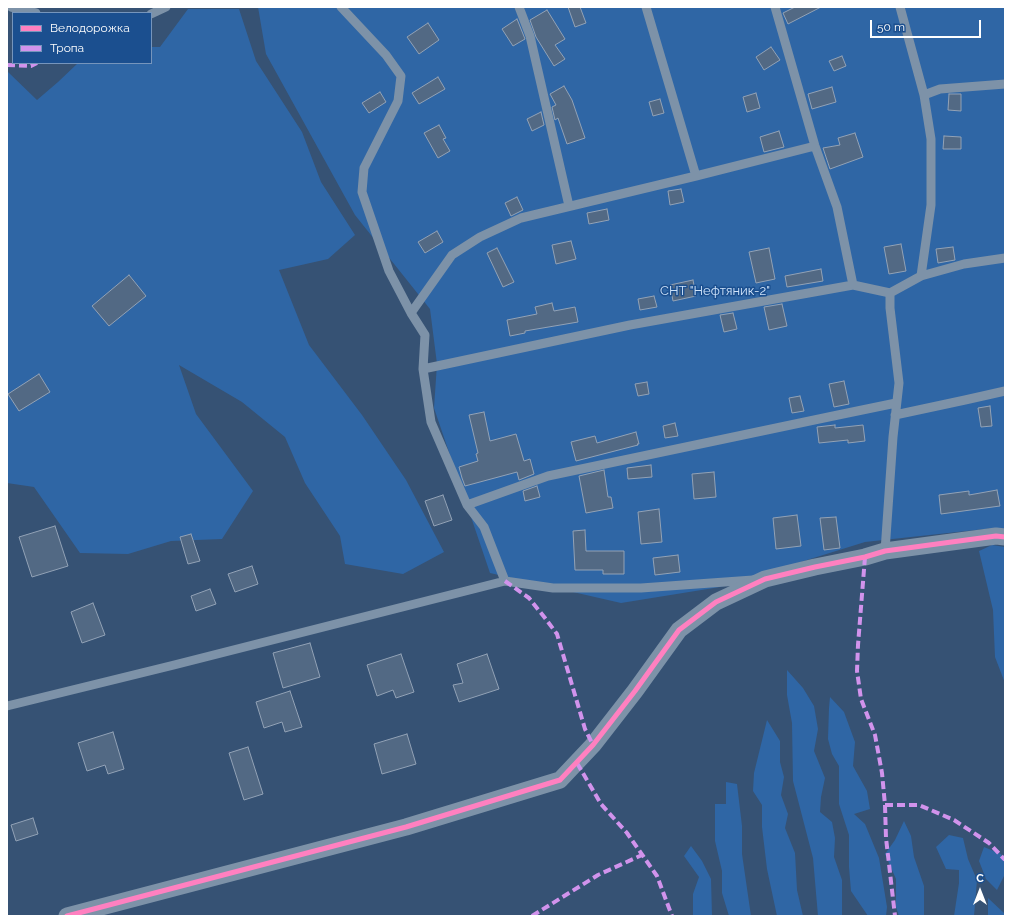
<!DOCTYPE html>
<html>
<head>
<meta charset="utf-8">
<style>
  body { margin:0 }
  #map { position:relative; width:1012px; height:923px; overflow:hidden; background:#365274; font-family:Raleway,sans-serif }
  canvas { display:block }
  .frame { position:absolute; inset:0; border:8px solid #fff; pointer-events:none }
  .legend { position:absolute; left:12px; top:12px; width:140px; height:52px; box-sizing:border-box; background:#1b4f8f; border:1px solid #7695bc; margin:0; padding:5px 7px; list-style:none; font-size:12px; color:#fff }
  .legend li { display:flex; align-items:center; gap:8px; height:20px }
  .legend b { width:20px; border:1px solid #7695bc }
  .north { position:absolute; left:960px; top:871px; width:40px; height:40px; -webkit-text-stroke:3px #1b4f8f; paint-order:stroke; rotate:0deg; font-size:11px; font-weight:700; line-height:16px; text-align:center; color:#fff }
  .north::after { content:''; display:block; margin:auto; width:14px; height:18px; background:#fff; clip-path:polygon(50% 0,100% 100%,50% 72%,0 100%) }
  .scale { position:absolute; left:870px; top:20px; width:111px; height:18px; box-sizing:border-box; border:2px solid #fff; border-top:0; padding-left:5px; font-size:12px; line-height:14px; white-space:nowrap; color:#fff; -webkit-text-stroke:3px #1b4f8f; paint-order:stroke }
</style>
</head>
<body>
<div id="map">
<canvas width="1012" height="923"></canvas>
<div class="frame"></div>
<ul class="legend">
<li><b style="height:5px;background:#ff80c0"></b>Велодорожка</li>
<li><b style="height:5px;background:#d193ec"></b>Тропа</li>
</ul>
<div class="north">С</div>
<div class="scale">50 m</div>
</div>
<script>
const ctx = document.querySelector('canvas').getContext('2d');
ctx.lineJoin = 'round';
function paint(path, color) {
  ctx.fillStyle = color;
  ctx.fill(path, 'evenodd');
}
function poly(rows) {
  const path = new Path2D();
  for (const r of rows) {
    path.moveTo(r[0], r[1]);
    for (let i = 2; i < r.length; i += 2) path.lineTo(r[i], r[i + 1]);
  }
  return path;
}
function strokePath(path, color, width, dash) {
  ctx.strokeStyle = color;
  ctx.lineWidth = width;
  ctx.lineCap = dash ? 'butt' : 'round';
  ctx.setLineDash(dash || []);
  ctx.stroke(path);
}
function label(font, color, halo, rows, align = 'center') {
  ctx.font = font + ' Raleway,sans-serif';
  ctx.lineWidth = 3;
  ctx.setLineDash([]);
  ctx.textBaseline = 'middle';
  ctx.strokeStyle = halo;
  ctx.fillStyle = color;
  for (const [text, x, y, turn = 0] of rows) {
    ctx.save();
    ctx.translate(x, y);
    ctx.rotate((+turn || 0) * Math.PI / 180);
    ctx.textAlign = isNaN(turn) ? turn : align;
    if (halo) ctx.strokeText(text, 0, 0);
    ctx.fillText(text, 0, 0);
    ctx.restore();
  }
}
paint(poly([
  [258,7,1005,7,1005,529,994,528,865,542,720,587,621,603,490,573,434,408,437,364,430,309,355,215,266,54],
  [188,9,239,9,256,61,302,132,321,182,355,235,328,259,279,270,309,345,362,415,406,480,444,552,403,574,345,564,340,536,305,483,285,437,242,402,179,365,196,414,253,491,222,539,171,541,128,554,80,553,34,487,7,483,7,73,8,72,37,100,58,82,78,63,151,63,151,47,160,47],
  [992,545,1005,547,1005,683,995,657,993,610,979,551],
  [787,670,803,688,814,706,818,729,814,751,825,778,821,797,820,812,832,822,835,838,834,857,842,880,842,916,818,916,813,858,793,781,792,723,787,695],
  [830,697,844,712,855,742,853,766,867,791,870,809,854,814,865,824,879,858,887,907,886,916,868,916,851,891,849,867,849,835,839,804,839,766,832,754,828,739,829,708],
  [767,720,780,741,780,762,784,777,781,795,788,814,785,828,795,853,797,890,803,916,777,916,767,869,762,827,762,805,753,791,754,773],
  [726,782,737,784,742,826,742,854,751,916,729,916,722,893,722,871,715,841,715,804,726,804],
  [904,821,911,836,914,857,924,886,924,916,899,916,896,907,896,879,885,854,895,840],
  [949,835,963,838,968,859,977,880,974,916,954,916,959,883,959,870,946,869,936,847],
  [691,846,702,861,711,879,712,916,693,916,693,894,699,877,684,856],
  [984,847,1001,854,1005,863,1005,874,997,890,986,879,979,861],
  [988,898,1005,914,1005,916,988,916]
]), '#2f66a5');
const building = poly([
  [568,7,580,7,586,23,575,27,568,7],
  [795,7,821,7,788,24,783,13,795,7],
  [547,10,565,39,555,45,565,59,554,66,536,37,530,20,547,10],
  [517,19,525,39,513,46,502,29,517,19],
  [428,23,439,40,419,54,407,37,428,23],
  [771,47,780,60,764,70,756,57,771,47],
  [842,56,846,66,834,71,829,61,842,56],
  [438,77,445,89,419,104,412,93,438,77],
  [564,86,572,100,585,138,567,144,558,118,555,120,552,107,556,105,550,94,564,86],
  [832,87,836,102,812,109,808,94,832,87],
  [380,92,386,102,369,113,362,103,380,92],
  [756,93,760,108,747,112,743,97,756,93],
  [949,94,961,94,961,111,948,110,949,94],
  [660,99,664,113,653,116,649,102,660,99],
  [541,112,544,125,532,131,527,119,541,112],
  [439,125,446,138,443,139,450,151,438,158,424,133,439,125],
  [779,131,784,147,764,152,760,137,779,131],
  [855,133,863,157,830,169,823,148,840,145,838,138,855,133],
  [944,136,961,137,961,149,943,149,944,136],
  [681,189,684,202,670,205,668,191,681,189],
  [517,197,523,210,511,216,505,203,517,197],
  [607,209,609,220,589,224,587,213,607,209],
  [437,231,443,242,425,253,418,242,437,231],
  [571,241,576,259,556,264,552,245,571,241],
  [901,244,906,271,889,274,884,247,901,244],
  [953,247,955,260,938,263,936,249,953,247],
  [497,248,514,282,503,287,487,253,497,248],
  [769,248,775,279,756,283,749,252,769,248],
  [821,269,823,281,787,287,785,276,821,269],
  [129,275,146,296,109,326,92,306,129,275],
  [693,280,696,296,673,301,670,285,693,280],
  [654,296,657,307,640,310,638,299,654,296],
  [552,303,554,311,575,307,578,322,525,331,525,333,510,336,507,320,537,314,535,307,552,303],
  [782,304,787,326,769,330,764,307,782,304],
  [733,313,737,329,724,332,720,315,733,313],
  [39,374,50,392,19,411,8,394,39,374],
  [844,381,849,404,834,407,829,384,844,381],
  [647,382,649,394,638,396,635,384,647,382],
  [800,396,804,411,792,413,789,398,800,396],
  [990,406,992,426,981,427,978,408,990,406],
  [484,412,490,441,516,434,524,461,530,459,534,474,519,480,517,472,465,486,462,478,459,467,478,461,476,454,478,453,469,415,484,412],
  [675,423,678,436,665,438,663,426,675,423],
  [835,425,835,428,863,425,865,441,848,443,848,440,819,443,817,427,835,425],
  [636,432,639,444,637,444,638,445,576,461,571,442,595,436,597,443,636,432],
  [651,465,652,477,628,479,627,468,651,465],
  [604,470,608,497,611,497,613,508,586,513,579,476,604,470],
  [714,472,716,497,694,499,692,474,714,472],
  [537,486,540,497,525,501,523,491,537,486],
  [997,490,1000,506,941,514,939,495,969,491,969,495,997,490],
  [443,495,452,520,434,526,425,501,443,495],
  [659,509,662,542,641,544,638,512,659,509],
  [797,515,801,546,776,549,773,518,797,515],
  [836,517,840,548,824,550,820,518,836,517],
  [55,526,68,566,32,577,19,537,55,526],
  [585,530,586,551,624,551,624,574,603,574,603,570,575,570,573,531,585,530],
  [191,534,200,561,188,564,180,537,191,534],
  [678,555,680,572,655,575,653,558,678,555],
  [252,566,258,584,235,592,228,574,252,566],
  [210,589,216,604,196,611,191,596,210,589],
  [93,603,105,635,82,643,71,612,93,603],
  [310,643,320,677,283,688,273,653,310,643],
  [401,654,414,692,396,698,393,690,377,696,367,665,401,654],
  [487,654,499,689,459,702,453,685,463,683,457,664,487,654],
  [290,691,302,727,285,732,282,722,264,728,256,702,290,691],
  [113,732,124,769,108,774,105,765,87,771,78,743,113,732],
  [407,734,416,764,382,774,374,744,407,734],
  [248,747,263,794,244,800,229,753,248,747],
  [33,818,38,834,16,841,11,825,33,818]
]);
paint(building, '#526984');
strokePath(building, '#92a2b6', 1);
strokePath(poly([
  [11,7,36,13],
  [341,7,386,55,401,76,398,101,364,168,362,192,389,271,411,313,425,335,423,369,431,422,467,505,484,527,505,581,553,588,641,588,753,580],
  [519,7,530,36,569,206],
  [646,7,696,176],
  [775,7,815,146,837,207,853,285],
  [900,7,924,95],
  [151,14,166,7],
  [921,276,931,205,931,139,924,95,940,89,1005,84],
  [411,313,452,255,480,237,521,218,696,176,815,146],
  [423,369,630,325,853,285,890,293,921,276,964,264,1005,258],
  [895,415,965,400,1005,391],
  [467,505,548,476,838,415,896,403],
  [885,551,893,437,899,383,890,308,890,293],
  [7,706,174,665,505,581]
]), '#7d92a8', 9);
strokePath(poly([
  [67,916,406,827,560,780,593,745,635,691,679,630,716,602,765,579,815,567,865,557,885,551,996,536,1005,537]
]), '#7d92a8', 17);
strokePath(poly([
  [7,65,31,66,37,63],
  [865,557,858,645,857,671,861,699,875,735,882,773,885,805,886,838,895,916],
  [505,581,529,598,545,618,557,634,585,729,593,745],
  [577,763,601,804,627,833,657,876,672,916],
  [885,805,919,805,954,820,989,843,1005,860],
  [532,916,598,875,642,855]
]), '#d193ec', 4, [8, 4]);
strokePath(poly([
  [67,916,406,827,560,780,593,745,635,691,679,630,716,602,765,579,815,567,865,557,885,551,996,536,1005,537]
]), '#ff80c0', 5);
label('13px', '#cfe3fa', '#1b4f8f', [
  ["СНТ \"Нефтяник-2\"",715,291]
]);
</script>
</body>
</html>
